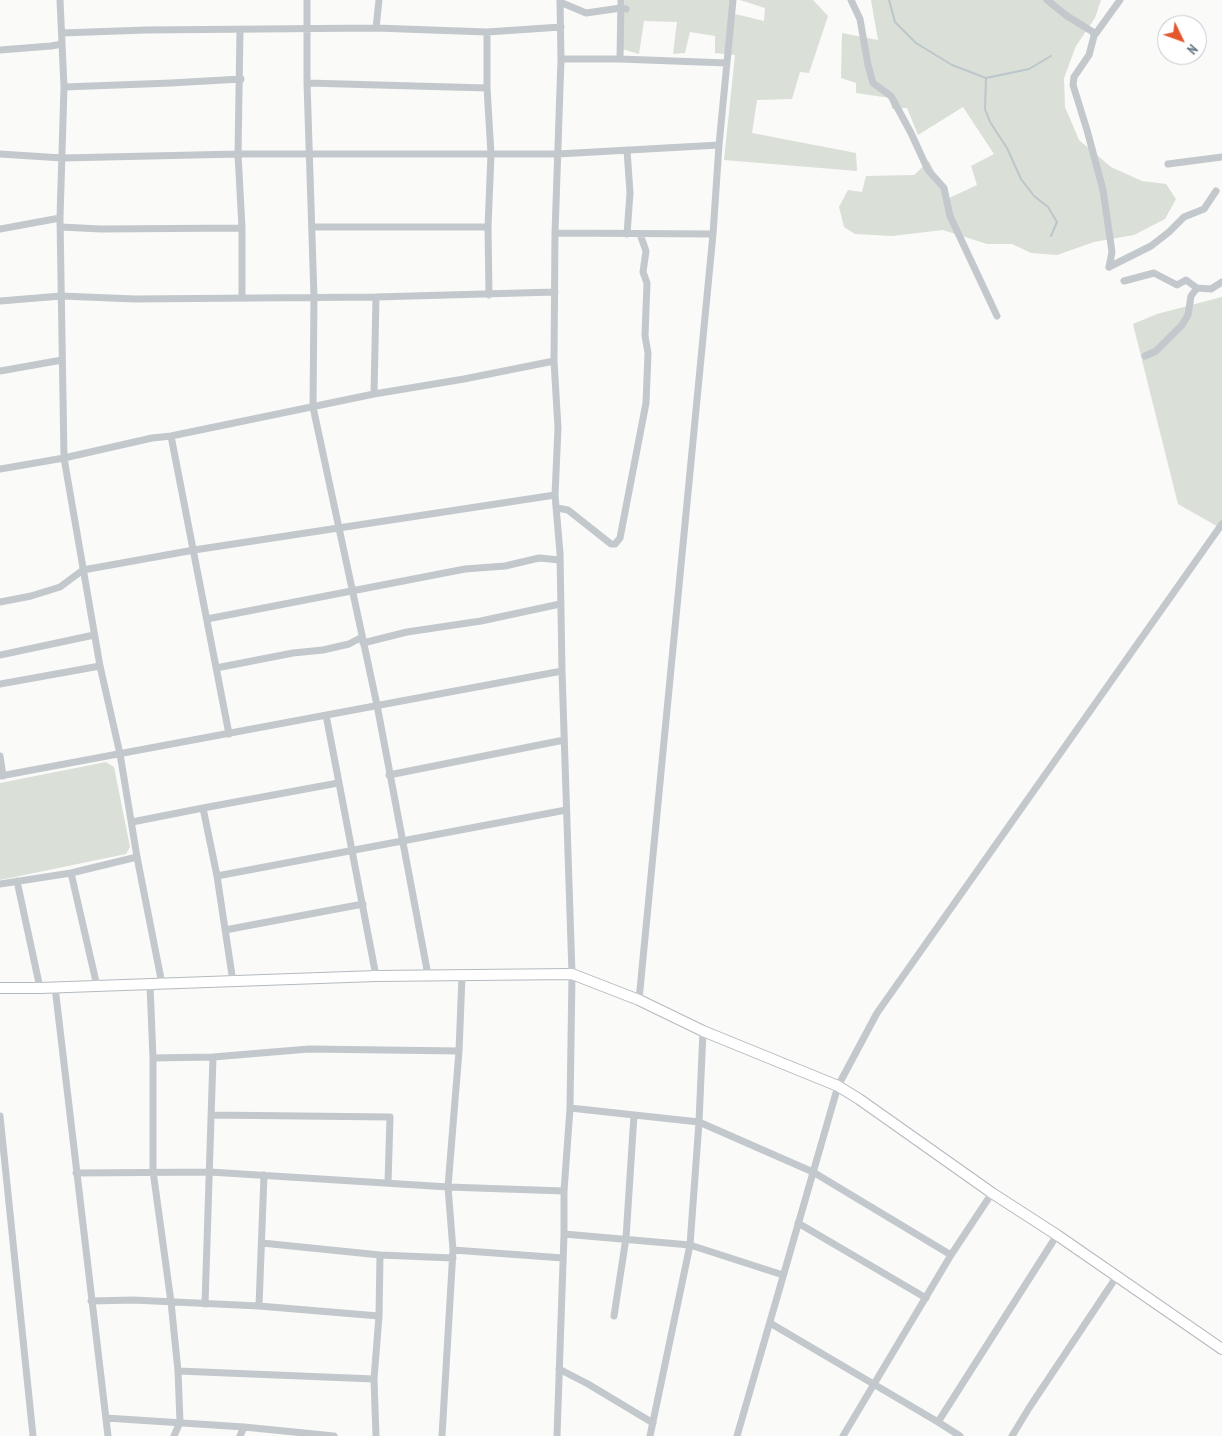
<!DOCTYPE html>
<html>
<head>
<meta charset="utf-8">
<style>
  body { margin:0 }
  #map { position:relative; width:1222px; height:1436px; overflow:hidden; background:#fafaf8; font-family:"PT Sans Narrow",sans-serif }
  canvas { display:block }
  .north { position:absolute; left:1157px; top:15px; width:50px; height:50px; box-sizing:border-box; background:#fff; border:1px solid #c1c8cd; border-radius:50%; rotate:132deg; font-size:14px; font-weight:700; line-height:20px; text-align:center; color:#657683 }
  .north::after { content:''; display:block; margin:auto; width:18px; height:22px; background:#e4572e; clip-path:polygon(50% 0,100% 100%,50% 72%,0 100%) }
</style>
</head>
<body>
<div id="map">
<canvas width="1222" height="1436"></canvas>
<div class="north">N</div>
</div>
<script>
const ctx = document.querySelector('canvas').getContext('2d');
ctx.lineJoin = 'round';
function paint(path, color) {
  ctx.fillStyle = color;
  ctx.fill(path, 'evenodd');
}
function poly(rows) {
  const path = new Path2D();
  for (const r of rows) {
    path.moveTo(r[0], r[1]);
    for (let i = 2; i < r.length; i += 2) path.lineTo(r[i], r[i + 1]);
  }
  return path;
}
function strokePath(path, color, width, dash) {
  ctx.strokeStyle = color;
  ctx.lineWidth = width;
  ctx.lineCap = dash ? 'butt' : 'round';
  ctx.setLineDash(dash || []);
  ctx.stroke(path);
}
paint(poly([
  [625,0,735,0,735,14,764,21,765,8,740,0,813,0,828,16,809,73,800,72,792,99,757,100,752,133,856,153,857,171,724,160,735,55,715,53,715,36,690,32,685,53,673,54,677,22,644,21,639,54,622,49],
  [871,0,1101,0,1095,18,1076,46,1064,78,1065,107,1079,140,1111,167,1142,181,1166,184,1176,199,1165,219,1134,235,1094,242,1057,255,1031,253,1012,244,987,244,943,230,892,236,855,234,844,227,839,207,848,190,862,192,866,176,914,175,929,161,947,199,977,185,971,166,994,154,963,107,918,135,907,108,892,109,890,98,856,93,856,83,841,78,842,33,878,40],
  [1222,297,1222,529,1178,504,1133,324,1157,314],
  [106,762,114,767,130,847,126,854,0,880,0,783]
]), '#dadfd7');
strokePath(poly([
  [889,0,895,22,916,43,952,65,986,78,985,109,990,122,1007,148,1021,179,1034,196,1048,207,1057,222,1051,236],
  [986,78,1029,69,1051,56]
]), '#bbc7cb', 2);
const secondary = poly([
  [0,988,40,988,376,976,572,974,639,1000,703,1031,838,1086,859,1099,992,1193,1057,1235,1222,1349]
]);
strokePath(secondary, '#b3babf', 12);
strokePath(poly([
  [60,0,64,87,60,218,64,458,100,666,120,754,137,857,162,984],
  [307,0,307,83,314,297,313,407,377,705,428,975],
  [851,0,860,19,868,65,873,83,891,96,911,133,928,170,944,188,950,216,997,316],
  [1047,0,1067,16,1093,32,1094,36,1089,55,1074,77,1073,85,1087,130,1103,190,1112,252,1109,267],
  [560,2,586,13,621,8,626,9],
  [376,28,379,0],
  [240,30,238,154,242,228,242,298],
  [487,32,487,88,491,154,488,227,489,295],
  [62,33,146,30,376,28,487,32,561,27],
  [1094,36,1120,0],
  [0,50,51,46,62,44],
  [561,59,620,59,727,63],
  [620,59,621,0],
  [307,83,487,88],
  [64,87,171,83,241,79],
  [0,154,62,158,238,154,558,154,719,145],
  [1168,164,1222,157],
  [61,227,101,229,242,228],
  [313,227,488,227],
  [0,229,60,218],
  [555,233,713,234],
  [627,234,630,193,627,150],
  [1109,267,1151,246,1169,232,1184,217,1204,209,1216,191],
  [1124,281,1154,273,1177,285,1186,280,1197,288,1211,289,1222,282],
  [0,301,61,296,135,299,376,297,555,292],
  [1145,356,1156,351,1182,325,1188,315,1191,296,1197,288],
  [0,371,62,360],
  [374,394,376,297],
  [171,436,229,734],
  [0,469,64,458,152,438,171,436,374,394,464,379,554,361],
  [557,508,568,510,611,544,615,544,620,538,646,403,648,353,645,336,647,283,643,272,646,251,640,234],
  [0,602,31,596,60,587,83,570,194,550,555,495],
  [207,619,465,569,505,566,539,558,560,560],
  [363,643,407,632,481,621,560,604],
  [0,655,94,635],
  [216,668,293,653,323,650,349,644,362,637],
  [0,684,100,666],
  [326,715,376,976],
  [0,756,3,776],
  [389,775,564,740],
  [0,776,562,671],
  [203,808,217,876,233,982],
  [132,822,203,808,338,783],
  [71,873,97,986],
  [217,876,566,810],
  [17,881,40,988],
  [0,884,71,873,137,857],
  [225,930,363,904],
  [150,985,153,1058,153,1171,171,1302,178,1371,180,1422,174,1436],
  [55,987,108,1436],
  [639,1000,713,234,719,145,733,0],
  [153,1058,213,1057,309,1049,459,1051],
  [570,1108,699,1122,813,1172,951,1255],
  [211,1115,390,1117,388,1183],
  [0,1116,33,1436],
  [76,1173,210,1172,448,1187,564,1191],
  [798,1223,926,1298],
  [564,1234,690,1245,783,1275],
  [262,1243,380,1255,453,1258],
  [453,1250,563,1258],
  [91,1301,133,1300,259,1306,379,1316],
  [205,1304,213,1057],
  [259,1306,264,1175],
  [614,1316,626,1238,634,1115],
  [770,1323,938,1422,960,1436],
  [559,1369,588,1384,653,1423],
  [178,1371,374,1379],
  [106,1418,244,1427,334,1436],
  [938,1422,1057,1235],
  [240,1436,244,1427],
  [376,1436,374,1379,379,1316,380,1255],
  [442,1436,453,1250,448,1187,459,1051,462,976],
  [557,1436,564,1234,564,1191,570,1108,572,974,562,671,560,553,555,495,558,428,554,361,555,233,561,59,560,0],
  [650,1436,690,1245,699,1122,703,1031],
  [737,1436,838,1086,877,1013,1222,524],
  [843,1436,951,1255,992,1193],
  [1012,1436,1029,1408,1117,1276]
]), '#c3c8cc', 7);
strokePath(secondary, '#fff', 10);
</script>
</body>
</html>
